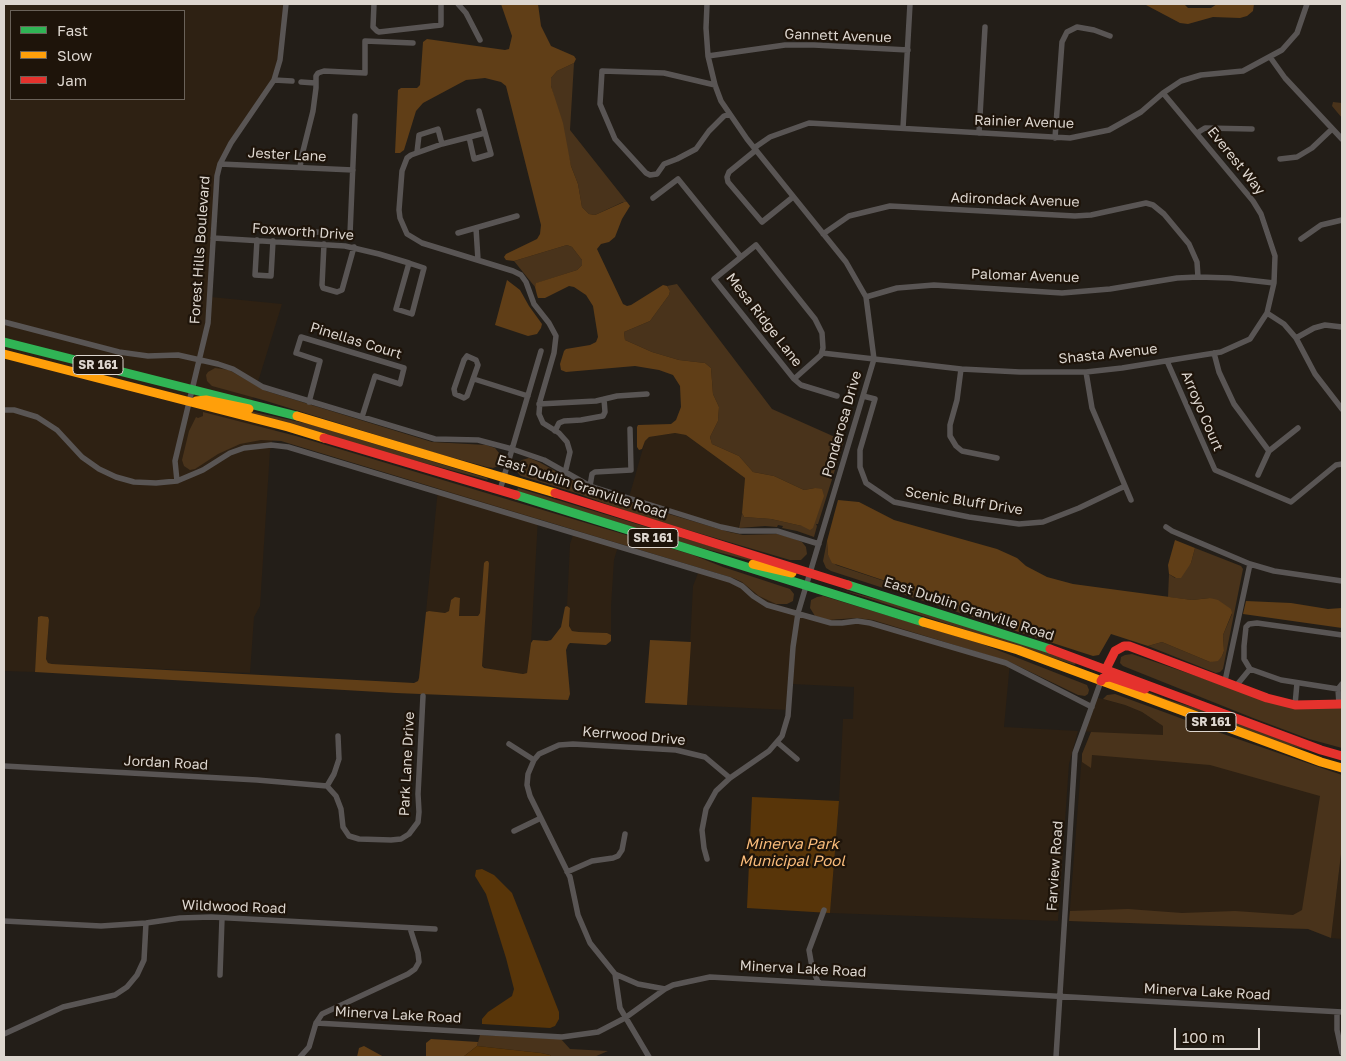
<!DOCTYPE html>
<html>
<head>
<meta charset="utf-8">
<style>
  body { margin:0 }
  #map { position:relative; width:1346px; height:1061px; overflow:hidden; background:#231e18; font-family:"Golos Text",sans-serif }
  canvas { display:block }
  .frame { position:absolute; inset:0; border:5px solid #ddd6cf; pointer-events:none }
  .legend { position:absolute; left:10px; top:10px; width:175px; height:90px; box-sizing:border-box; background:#1e140a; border:1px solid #6a6259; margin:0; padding:6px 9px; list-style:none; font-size:15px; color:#ddd6cf }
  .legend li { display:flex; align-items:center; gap:10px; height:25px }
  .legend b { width:25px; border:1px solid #6a6259 }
  .scale { position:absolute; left:1174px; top:1028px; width:86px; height:22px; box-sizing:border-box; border:2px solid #ddd6cf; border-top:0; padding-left:6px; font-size:15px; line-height:18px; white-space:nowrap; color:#ddd6cf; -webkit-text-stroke:4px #1e140a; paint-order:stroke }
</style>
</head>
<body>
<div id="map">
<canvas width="1346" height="1061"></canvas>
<div class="frame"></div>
<ul class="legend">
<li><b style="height:6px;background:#30b455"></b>Fast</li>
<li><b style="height:6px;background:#ff9f0a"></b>Slow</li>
<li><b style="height:6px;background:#e5322d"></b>Jam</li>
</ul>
<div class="scale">100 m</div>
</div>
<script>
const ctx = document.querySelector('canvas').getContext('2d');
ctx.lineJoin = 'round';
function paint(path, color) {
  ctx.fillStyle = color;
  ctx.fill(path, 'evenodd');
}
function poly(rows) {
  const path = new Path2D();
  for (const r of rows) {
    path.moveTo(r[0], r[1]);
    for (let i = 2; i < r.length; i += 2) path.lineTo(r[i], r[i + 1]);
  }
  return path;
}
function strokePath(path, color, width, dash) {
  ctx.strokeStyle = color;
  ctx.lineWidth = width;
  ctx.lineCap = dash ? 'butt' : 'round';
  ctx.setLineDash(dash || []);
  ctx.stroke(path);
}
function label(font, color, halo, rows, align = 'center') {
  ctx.font = font + ' "Golos Text",sans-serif';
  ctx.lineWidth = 4.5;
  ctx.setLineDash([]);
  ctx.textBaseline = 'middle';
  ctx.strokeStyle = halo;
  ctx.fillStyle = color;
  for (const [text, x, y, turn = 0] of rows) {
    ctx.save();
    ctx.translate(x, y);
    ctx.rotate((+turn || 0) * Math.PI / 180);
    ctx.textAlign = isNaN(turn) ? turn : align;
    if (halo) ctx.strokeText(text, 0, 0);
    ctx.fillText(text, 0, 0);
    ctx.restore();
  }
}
paint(poly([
  [4,4,286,4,282,41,272,85,230,146,221,166,216,184,211,297,282,304,249,411,278,419,270,451,260,606,254,617,250,673,52,664,48,663,46,659,49,620,38,617,35,672,4,671],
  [11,11,184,11,184,99,11,99],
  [675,433,686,435,745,478,742,513,737,534,628,501,645,441,649,437],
  [438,488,538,518,531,643,527,673,523,674,488,669,482,666,488,561,480,613,478,616,459,616,451,600,449,611,445,613,429,611,426,612],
  [575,529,619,543,614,560,611,606,611,635,607,633,579,632,572,631,569,626,570,608,567,606,570,544],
  [700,568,742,582,776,604,815,616,837,620,856,618,873,620,1010,662,1004,727,1078,731,1069,764,1058,921,830,913,839,801,843,719,853,719,854,687,792,684,789,710,687,705,693,586],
  [1095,697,1125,705,1142,712,1163,726,1163,735,1338,773,1316,932,1308,929,1069,921,1082,754,1091,732,1083,731],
  [1342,846,1342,939,1331,938]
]), '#2e2113');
paint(poly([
  [574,63,570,130,627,202,623,202,595,215,589,214,582,207,578,184,571,166,551,86,551,78,557,71],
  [1333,102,1342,103,1342,118,1332,106],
  [567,245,572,247,582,260,582,265,577,270,537,283,535,287,514,261],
  [677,284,772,409,844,441,818,524,816,524,817,526,814,537,797,531,782,528,783,526,778,525,777,527,765,526,739,528,742,513,744,517,771,519,802,526,815,488,804,490,774,476,753,472,739,456,712,444,710,437,718,421,719,407,713,394,711,368,705,363,679,360,652,352,625,340,624,332,650,321,669,295,670,291,667,286],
  [215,368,229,370,266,391,432,442,486,445,495,448,499,453,501,458,500,463,498,466,493,468,487,467,432,452,263,400,212,386,207,381,206,375,208,372],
  [222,405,309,424,487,478,488,480,383,452],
  [203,412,296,436,693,555,723,567,790,589,794,594,793,601,787,604,776,604,759,596,742,582,733,578,281,441,261,440,240,444,218,454,195,469,190,470,184,466,182,460,189,431,196,417,198,418,203,416],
  [529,458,539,462,592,491,729,532,743,535,777,534,792,538,802,542,806,547,807,554,801,560,790,560,634,514,579,494,521,476,516,471,517,465,522,460],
  [518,488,779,567,779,568,694,546,517,491],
  [827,541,828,555,836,565,975,611,991,623,831,571,826,568,823,561],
  [1195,548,1241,566,1243,569,1223,669,1220,672,1216,673,1148,646,1162,642,1210,662,1222,656,1224,651,1223,635,1232,614,1210,598,1192,600,1168,597,1169,574,1175,578,1191,563],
  [839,589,933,614,1076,662,1075,665],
  [823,596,982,644,1087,685,1089,690,1088,694,1085,696,1078,695,1010,662,873,620,856,618,828,620,815,616,810,608,811,600,817,597],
  [1132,654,1266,700,1342,707,1342,748,1309,739,1253,718,1123,666,1120,663,1121,657,1125,655],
  [1131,685,1166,699,1218,715,1311,751,1272,741,1130,688],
  [1115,694,1229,736,1342,775,1342,846,1331,938,1308,929,1069,921,1070,911,1128,909,1182,913,1235,911,1293,915,1302,910,1320,796,1210,765,1092,755,1091,768,1082,762,1082,754,1091,732,1163,735,1163,726,1142,712,1125,705,1103,699,1107,695],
  [480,1035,561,1039,570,1049,608,1051,594,1057,552,1057,550,1055,541,1053,477,1046]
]), '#49331b');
paint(poly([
  [501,4,538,4,541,26,551,46,574,56,576,59,574,63,557,71,551,78,551,86,563,123,571,166,578,184,582,207,589,214,595,215,624,202,627,202,630,206,622,219,615,237,609,242,601,244,597,249,623,304,627,306,631,305,663,285,667,286,670,291,669,295,650,321,624,332,625,340,652,352,679,360,705,363,711,368,713,394,719,407,718,421,710,437,712,444,739,456,753,472,774,476,804,490,815,488,822,489,824,496,813,528,810,530,802,526,771,519,744,517,742,513,745,478,686,435,675,433,649,437,645,441,642,449,639,450,637,447,637,427,638,425,671,424,676,420,681,407,680,386,673,375,659,370,635,366,566,372,561,370,560,364,564,351,566,349,590,345,596,342,598,337,593,306,586,295,574,287,569,286,545,298,538,298,537,295,535,287,536,283,577,270,582,265,582,260,572,247,567,245,514,261,506,260,504,257,506,254,537,239,540,234,541,225,506,86,501,82,485,78,466,80,423,103,416,111,404,150,400,153,395,153,398,90,401,88,417,88,420,85,423,42,427,39,505,50,509,49,512,36],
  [1148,4,1184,4,1188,8,1211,8,1217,4,1254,4,1253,11,1247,16,1240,18,1213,17,1188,24,1180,23,1146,5],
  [507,280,520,290,529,306,542,324,541,328,537,334,528,336,495,325],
  [838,500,859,502,894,520,997,549,1017,558,1026,566,1047,577,1073,584,1192,600,1210,598,1218,600,1231,609,1232,613,1223,635,1224,651,1222,656,1218,661,1210,662,1162,642,1148,646,1111,634,1099,655,1093,656,991,623,975,611,832,563,828,555,827,541],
  [1175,540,1195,548,1191,563,1181,578,1176,578,1169,574,1168,565],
  [486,561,488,561,489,563,482,666,484,668,523,674,527,673,531,643,533,640,547,641,551,640,561,627,565,607,567,606,570,608,569,626,572,631,579,632,607,633,611,635,611,641,606,645,570,643,568,645,566,650,570,694,568,700,396,693,35,672,38,617,41,616,48,617,49,620,46,659,48,663,52,664,414,683,418,681,419,678,426,612,429,611,445,613,449,611,451,600,455,597,460,598,459,616,478,616,480,613,484,563],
  [1246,601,1291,603,1328,609,1342,608,1342,628,1243,614],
  [650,640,691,642,687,705,645,703],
  [431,1039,478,1042,477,1046,463,1057,426,1057,426,1043],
  [364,1046,384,1057,357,1057,359,1048]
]), '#603e17');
paint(poly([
  [752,797,839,801,830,913,747,908],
  [482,869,494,875,512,893,559,1012,559,1019,555,1026,550,1028,482,1024,482,1019,488,1012,512,996,514,989,506,958,486,894,475,876,476,870],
  [477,1046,541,1053,550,1055,552,1057,463,1057]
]), '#583509');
strokePath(poly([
  [374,4,373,27,377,31,379,32,441,25,441,4],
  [458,4,466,13,480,40],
  [708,56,785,45,814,45,908,50],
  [1270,57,1285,78,1342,139],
  [274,80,292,81],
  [301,82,315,83],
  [715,85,664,73,602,71,600,104,615,139,646,173,650,175,657,174,664,164,677,159,696,149,709,131,724,116,730,114],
  [903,128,910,4],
  [485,133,442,144,411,155,407,158,402,171,399,210,400,218,407,234,422,243,513,271,521,275,526,282,534,304,549,323,556,336,554,353,540,401,539,414,543,423,559,433,567,442,570,452,565,473],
  [979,133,985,27],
  [1197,133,1205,128,1252,129],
  [469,137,474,159,491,154,479,111],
  [1055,138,1062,42,1067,32,1077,27,1094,30,1110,36],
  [754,148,770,137,809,123,1070,138,1109,130,1141,112,1163,93,1181,81,1201,75,1243,71,1282,50,1297,33,1307,4],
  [756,150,729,172,727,177,728,182,762,222,793,197],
  [417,152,419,135,438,129,442,144],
  [1280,159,1297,157,1312,148,1332,129],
  [220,164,353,170],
  [300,167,302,155,313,111,316,88,316,76,318,73,324,71,365,73,365,41,413,43],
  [653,198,678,179,741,257],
  [476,228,478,260],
  [298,231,350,234,355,116],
  [458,233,517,216],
  [823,234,849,216,890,206,1075,216,1091,215,1146,203,1153,205,1164,214,1189,244,1197,262,1198,277],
  [213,238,345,246,379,254,409,263,424,268,412,314,396,309,409,263],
  [1301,239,1321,225,1342,220],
  [257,240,255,275,271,276,273,241],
  [324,244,322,285,323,288,337,292,342,290,354,247],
  [866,297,897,288,934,285,1062,293,1110,289,1177,278,1198,277,1230,278,1274,283],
  [1267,313,1284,324,1296,338,1315,374,1342,409],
  [4,322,119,352,148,356,178,355,218,364,233,369,263,387,276,391,435,439,478,440,512,449,544,460,590,486,721,527,740,531,777,531,819,544],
  [1296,338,1314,328,1325,325,1342,327],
  [822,353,961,369,1020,372,1086,372,1122,368,1221,352,1250,339,1267,313,1274,283,1275,256,1261,214,1253,201,1163,93],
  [1214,353,1219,372,1234,404,1269,451],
  [467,356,476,360,478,365,467,396,464,398,455,394,454,389,464,360,467,356],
  [1167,361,1215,470,1291,502,1336,465,1342,464],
  [961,369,957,400,950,425,950,436,956,446,962,451,997,458],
  [1086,372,1092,408,1131,500],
  [474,379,528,396],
  [794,379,821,355,823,348,822,333,815,319,756,245,714,279,794,379,801,385,837,396],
  [863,396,875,399,860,450,860,467,866,483,894,502,969,517,1019,524,1043,522,1079,508,1125,486],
  [309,402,320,361,296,353,301,337,404,368,400,384,375,376,362,417],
  [539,404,596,401,617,396,647,394],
  [4,410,14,410,37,417,57,430,82,457,99,469,116,477,134,482,156,483,177,481,203,470,230,453,244,448,271,445,288,447,730,580,742,586,753,596,767,605,831,623,842,623,857,621,870,623,1006,663,1092,707],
  [555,431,559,423,564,421,581,420,603,416,605,412,604,399],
  [1258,475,1269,451,1298,428],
  [177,481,175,461,208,323,217,176,220,164,231,143,274,80,280,60,286,4],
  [590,486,592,474,595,472,631,470,630,429],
  [500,490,541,351],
  [1166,527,1172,531,1250,564,1274,571,1342,581],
  [1225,681,1250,564],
  [1236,686,1250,669],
  [1338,689,1281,680,1250,669,1244,659,1244,646,1246,627,1249,624,1257,623,1342,635],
  [1339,704,1338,689,1342,684],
  [1295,705,1297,683],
  [777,742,797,759],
  [509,744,534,760],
  [4,766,257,780,327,786],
  [327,786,336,796,341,809,343,827,349,836,359,839,391,840,401,839,409,834,418,822,419,812,418,794,423,696],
  [327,786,334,774,339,759,338,736],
  [514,831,541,818],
  [707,859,704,848,702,830,706,809,716,791,730,778,769,751,782,736,788,716,793,647,798,613,874,359,866,297,846,262,747,139,721,101,715,85,708,56,706,28,707,4],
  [567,872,592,861,613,858,618,856,622,850,625,834],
  [4,921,101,926,146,923,180,918,211,917,435,929],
  [615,974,638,984,665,989],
  [220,975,222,918],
  [818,982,812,967,809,950,824,910],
  [1337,1012,1337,1030,1342,1053],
  [316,1023,562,1037,598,1032,625,1018,665,989,673,985,710,977,1342,1012],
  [4,1034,63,1007,115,995,127,987,137,975,144,960,146,923],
  [300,1057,309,1047,316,1023,322,1014,408,974,415,969,419,962,418,953,410,928],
  [649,1057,620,1008,615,974,590,943,578,915,570,877,530,796,527,785,528,774,534,760,539,754,559,745,573,744,676,750,705,757,730,778],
  [1056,1057,1075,753,1101,681]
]), '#595554', 5.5);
strokePath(poly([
  [4,342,297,416],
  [516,495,923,622],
  [848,585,1050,649]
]), '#30b455', 9);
strokePath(poly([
  [4,354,288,427,324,438],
  [196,401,206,400,249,409],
  [297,416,555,493],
  [753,564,792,573],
  [923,622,1018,650,1321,762,1342,768]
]), '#ff9f0a', 9);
strokePath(poly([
  [324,438,516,495],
  [555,493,848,585],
  [1050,649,1321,750,1342,756],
  [1106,669,1115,651,1124,646,1129,646,1267,698,1295,705,1342,704],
  [1101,681,1103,678,1110,677,1145,689]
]), '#e5322d', 9);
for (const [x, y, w] of [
  [98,365,50],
  [653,538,50],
  [1211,722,50]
]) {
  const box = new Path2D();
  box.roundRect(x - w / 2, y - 9.5, w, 19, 4);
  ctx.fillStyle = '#1e140a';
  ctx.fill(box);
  strokePath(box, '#ddd6cf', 1);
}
label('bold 12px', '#ddd6cf', null, [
  ["SR 161",98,365],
  ["SR 161",653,538],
  ["SR 161",1211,722]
]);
label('14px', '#ddd6cf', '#1e140a', [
  ["Gannett Avenue",838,36,2],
  ["Rainier Avenue",1024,122,2],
  ["Jester Lane",287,155,3],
  ["Everest Way",1236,161,51],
  ["Adirondack Avenue",1015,200,2],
  ["Foxworth Drive",303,232,4],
  ["Forest Hills Boulevard",200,250,-86],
  ["Palomar Avenue",1025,276,2],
  ["Mesa Ridge Lane",764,320,52],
  ["Pinellas Court",356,341,17],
  ["Shasta Avenue",1108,354,-6],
  ["Arroyo Court",1202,411,67],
  ["Ponderosa Drive",842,424,-74],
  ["East Dublin Granville Road",582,487,18],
  ["Scenic Bluff Drive",964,501,9],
  ["East Dublin Granville Road",969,609,18],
  ["Kerrwood Drive",634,736,5],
  ["Jordan Road",166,763,3],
  ["Park Lane Drive",407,764,-87],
  ["Farview Road",1055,866,-86],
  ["Wildwood Road",234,907,2],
  ["Minerva Lake Road",803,969,3],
  ["Minerva Lake Road",1207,992,3],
  ["Minerva Lake Road",398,1015,3]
]);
label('italic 15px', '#fabc7b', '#1e140a', [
  ["Minerva Park",792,844],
  ["Municipal Pool",792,861]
]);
</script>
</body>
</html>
